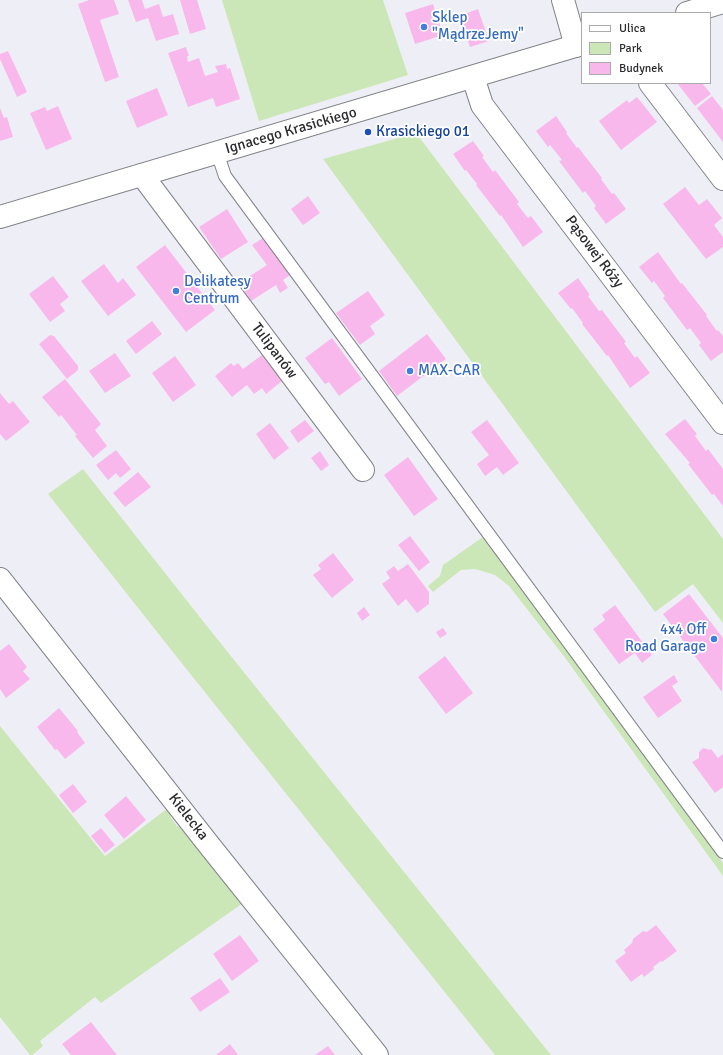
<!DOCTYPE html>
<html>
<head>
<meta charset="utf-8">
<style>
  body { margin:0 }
  #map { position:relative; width:723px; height:1055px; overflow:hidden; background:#eeeff6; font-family:Signika,sans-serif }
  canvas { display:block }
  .legend { position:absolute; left:581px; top:12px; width:130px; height:72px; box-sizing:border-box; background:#fff; border:1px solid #ababac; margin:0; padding:5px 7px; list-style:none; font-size:12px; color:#2c2c2f }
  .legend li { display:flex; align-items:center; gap:8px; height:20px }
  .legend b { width:20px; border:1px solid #ababac }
</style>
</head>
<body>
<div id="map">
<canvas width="723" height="1055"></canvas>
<ul class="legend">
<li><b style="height:5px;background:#fff"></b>Ulica</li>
<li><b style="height:11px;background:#cbe7b7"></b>Park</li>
<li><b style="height:11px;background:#f8b8eb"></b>Budynek</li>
</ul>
</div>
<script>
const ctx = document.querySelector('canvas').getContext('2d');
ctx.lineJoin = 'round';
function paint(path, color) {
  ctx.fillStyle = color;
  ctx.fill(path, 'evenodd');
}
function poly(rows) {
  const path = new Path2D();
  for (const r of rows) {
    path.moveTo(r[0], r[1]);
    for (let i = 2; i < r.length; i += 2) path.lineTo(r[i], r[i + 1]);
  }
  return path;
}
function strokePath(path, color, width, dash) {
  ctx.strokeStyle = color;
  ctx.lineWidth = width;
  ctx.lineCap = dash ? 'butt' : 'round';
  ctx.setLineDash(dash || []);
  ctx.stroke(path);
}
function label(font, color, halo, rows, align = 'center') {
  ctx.font = font + ' Signika,sans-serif';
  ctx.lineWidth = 3.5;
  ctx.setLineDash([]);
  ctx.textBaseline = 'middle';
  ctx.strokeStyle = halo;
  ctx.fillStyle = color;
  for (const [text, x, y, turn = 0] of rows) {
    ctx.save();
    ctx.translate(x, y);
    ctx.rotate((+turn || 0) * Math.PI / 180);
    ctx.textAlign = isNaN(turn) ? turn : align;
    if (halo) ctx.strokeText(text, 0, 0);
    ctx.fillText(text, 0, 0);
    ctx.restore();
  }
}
paint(poly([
  [222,0,383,0,408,75,259,121],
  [416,133,723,539,723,623,693,584,655,612,323,159],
  [83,469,210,630,551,1055,495,1055,176,656,48,494],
  [483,537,723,863,723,876,563,655,509,586,495,575,475,569,461,570,433,592,428,586,440,576,443,565],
  [0,726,105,856,168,808,171,818,177,826,183,828,243,903,101,1003,95,997,40,1041,43,1046,32,1055,30,1055,0,1017]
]), '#cbe7b7');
paint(poly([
  [89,0,114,0,119,14,100,20,119,77,105,82,78,4],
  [128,0,142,0,145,9,159,4,163,17,173,14,179,34,156,41,148,18,136,22],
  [180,0,197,0,206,29,190,34],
  [433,4,443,35,415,44,405,13],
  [478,9,489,41,470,47,459,16],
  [186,47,189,56,187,56,188,62,199,58,205,76,218,72,215,66,226,64,227,69,230,68,240,99,216,107,213,98,188,107,168,53],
  [8,51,27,92,17,97,0,59,0,54],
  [677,83,702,83,711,94,695,106],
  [157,88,168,115,137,128,126,101],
  [712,96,723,110,723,142,697,108],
  [637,97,657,122,621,150,599,121,627,100,629,103],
  [58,106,72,139,46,150,30,113,45,107,47,111],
  [0,108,4,118,7,117,13,137,0,141],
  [556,116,567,132,566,133,577,148,578,147,602,178,601,179,612,194,614,193,626,209,606,224,594,208,596,206,585,191,583,193,559,161,562,160,550,145,548,147,536,131],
  [473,141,484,156,482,157,493,172,495,170,519,202,517,204,528,218,531,216,543,232,523,247,501,215,500,216,476,185,477,184,466,170,465,171,453,154],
  [685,187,699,205,707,199,722,218,714,225,723,237,723,247,706,259,663,204],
  [308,196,320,213,303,225,291,209],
  [227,209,248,242,221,259,199,227],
  [263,238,290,275,283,280,288,288,280,293,276,285,251,301,239,283,267,265,252,245],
  [165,245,215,310,186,332,136,267],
  [658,252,681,284,682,283,707,315,706,316,717,331,718,330,723,336,723,352,711,361,699,345,701,343,690,328,687,330,663,298,665,296,654,281,652,283,639,267],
  [104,264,118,283,123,278,136,295,108,316,81,281],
  [53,276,69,297,60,304,65,311,50,322,29,294],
  [578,278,590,295,588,296,599,311,602,310,626,342,624,343,635,358,637,356,650,373,630,388,608,355,607,356,582,324,583,323,572,308,571,309,558,293],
  [368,291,385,315,370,326,375,334,360,345,336,313],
  [152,321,162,334,136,354,126,341],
  [427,334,446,359,397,396,379,371],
  [50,335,54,336,78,366,78,370,67,379,39,344],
  [332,338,362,379,339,396,329,382,325,384,305,358],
  [115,353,131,376,105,393,89,371],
  [262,355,282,381,266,394,262,388,254,394,247,385,232,397,215,376,231,363,234,366,238,363,243,369],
  [175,356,196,385,173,402,152,373],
  [65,379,101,424,95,430,107,446,93,458,75,436,77,435,61,415,59,417,42,397],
  [0,393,9,404,13,401,30,422,6,441,0,434],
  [685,419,697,434,695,436,706,451,708,449,723,469,723,506,714,494,712,495,688,464,690,463,665,434],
  [305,420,314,431,298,443,290,431],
  [487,420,519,463,503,475,497,467,485,476,477,464,489,455,471,432],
  [270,423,289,448,274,460,256,434],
  [116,450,131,469,120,478,116,473,108,480,96,465],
  [320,451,329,465,321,471,311,458],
  [408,457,438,499,414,516,384,475],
  [138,472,151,487,125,507,113,493],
  [410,536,430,562,419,571,398,545],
  [333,553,354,580,332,598,313,575,321,569,318,565],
  [408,564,429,592,429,604,417,613,406,599,398,606,382,584,390,578,386,572,394,566,398,571],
  [689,594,723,638,722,692,663,614],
  [615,605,652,655,642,663,635,653,619,664,593,629,605,620,602,615],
  [364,607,370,615,362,621,357,613],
  [443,628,447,634,440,638,436,632],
  [9,644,27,667,23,671,30,679,6,698,0,689,0,651],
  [445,656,473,693,446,714,418,677],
  [674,675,678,682,672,686,682,701,658,718,643,697],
  [59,708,78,731,77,732,85,743,65,759,57,749,55,750,37,727],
  [703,748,710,750,711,749,718,758,723,754,723,787,715,793,692,762,699,758,699,752],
  [73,784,87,802,73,813,59,795],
  [126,796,146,820,124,839,104,815],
  [101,828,115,845,105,853,91,836],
  [656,925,677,951,662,962,661,961,653,967,654,969,644,977,642,974,631,982,615,961,626,953,624,950,632,943,633,939,643,931,647,932],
  [240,935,259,961,232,981,213,954],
  [220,978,230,992,200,1012,190,998],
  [91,1022,98,1031,117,1055,71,1055,62,1044],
  [230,1044,238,1055,216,1055],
  [328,1046,335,1055,315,1055]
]), '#f8b8eb');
const service = poly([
  [217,152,225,176,723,852]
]);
const minor = poly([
  [563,0,576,46],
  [473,77,482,105,723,423],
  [650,83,723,179],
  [142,175,363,470],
  [0,579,209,845,377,1055]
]);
const tertiary = poly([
  [687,13,723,2],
  [0,217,582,44]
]);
strokePath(service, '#828389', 14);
strokePath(minor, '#828389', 24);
strokePath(tertiary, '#828389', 24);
strokePath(service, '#fff', 12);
strokePath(minor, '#fff', 22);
strokePath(tertiary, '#fff', 22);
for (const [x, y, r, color] of [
  [424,27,4,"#3f7fe0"],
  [368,132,4,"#1a4fb4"],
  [176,291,4,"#3f7fe0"],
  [410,371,4,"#3f7fe0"],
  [714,639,4,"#3f7fe0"]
]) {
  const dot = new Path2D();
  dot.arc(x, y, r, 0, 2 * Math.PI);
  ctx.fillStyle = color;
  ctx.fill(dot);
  strokePath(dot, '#fff', 1.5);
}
label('15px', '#366cbe', '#fff', [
  ["Sklep",432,18],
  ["\"MądrzeJemy\"",432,35],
  ["Delikatesy",184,282],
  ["Centrum",184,299],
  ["MAX-CAR",418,371],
  ["4x4 Off",706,630,"right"],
  ["Road Garage",706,647,"right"]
], 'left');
label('15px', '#2c2c2f', '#fff', [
  ["Ignacego Krasickiego",291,131,-16],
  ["Pąsowej Róży",594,252,53],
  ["Tulipanów",274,351,53],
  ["Kielecka",188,817,52]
]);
label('15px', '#164399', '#fff', [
  ["Krasickiego 01",376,132]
], 'left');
</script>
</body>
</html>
